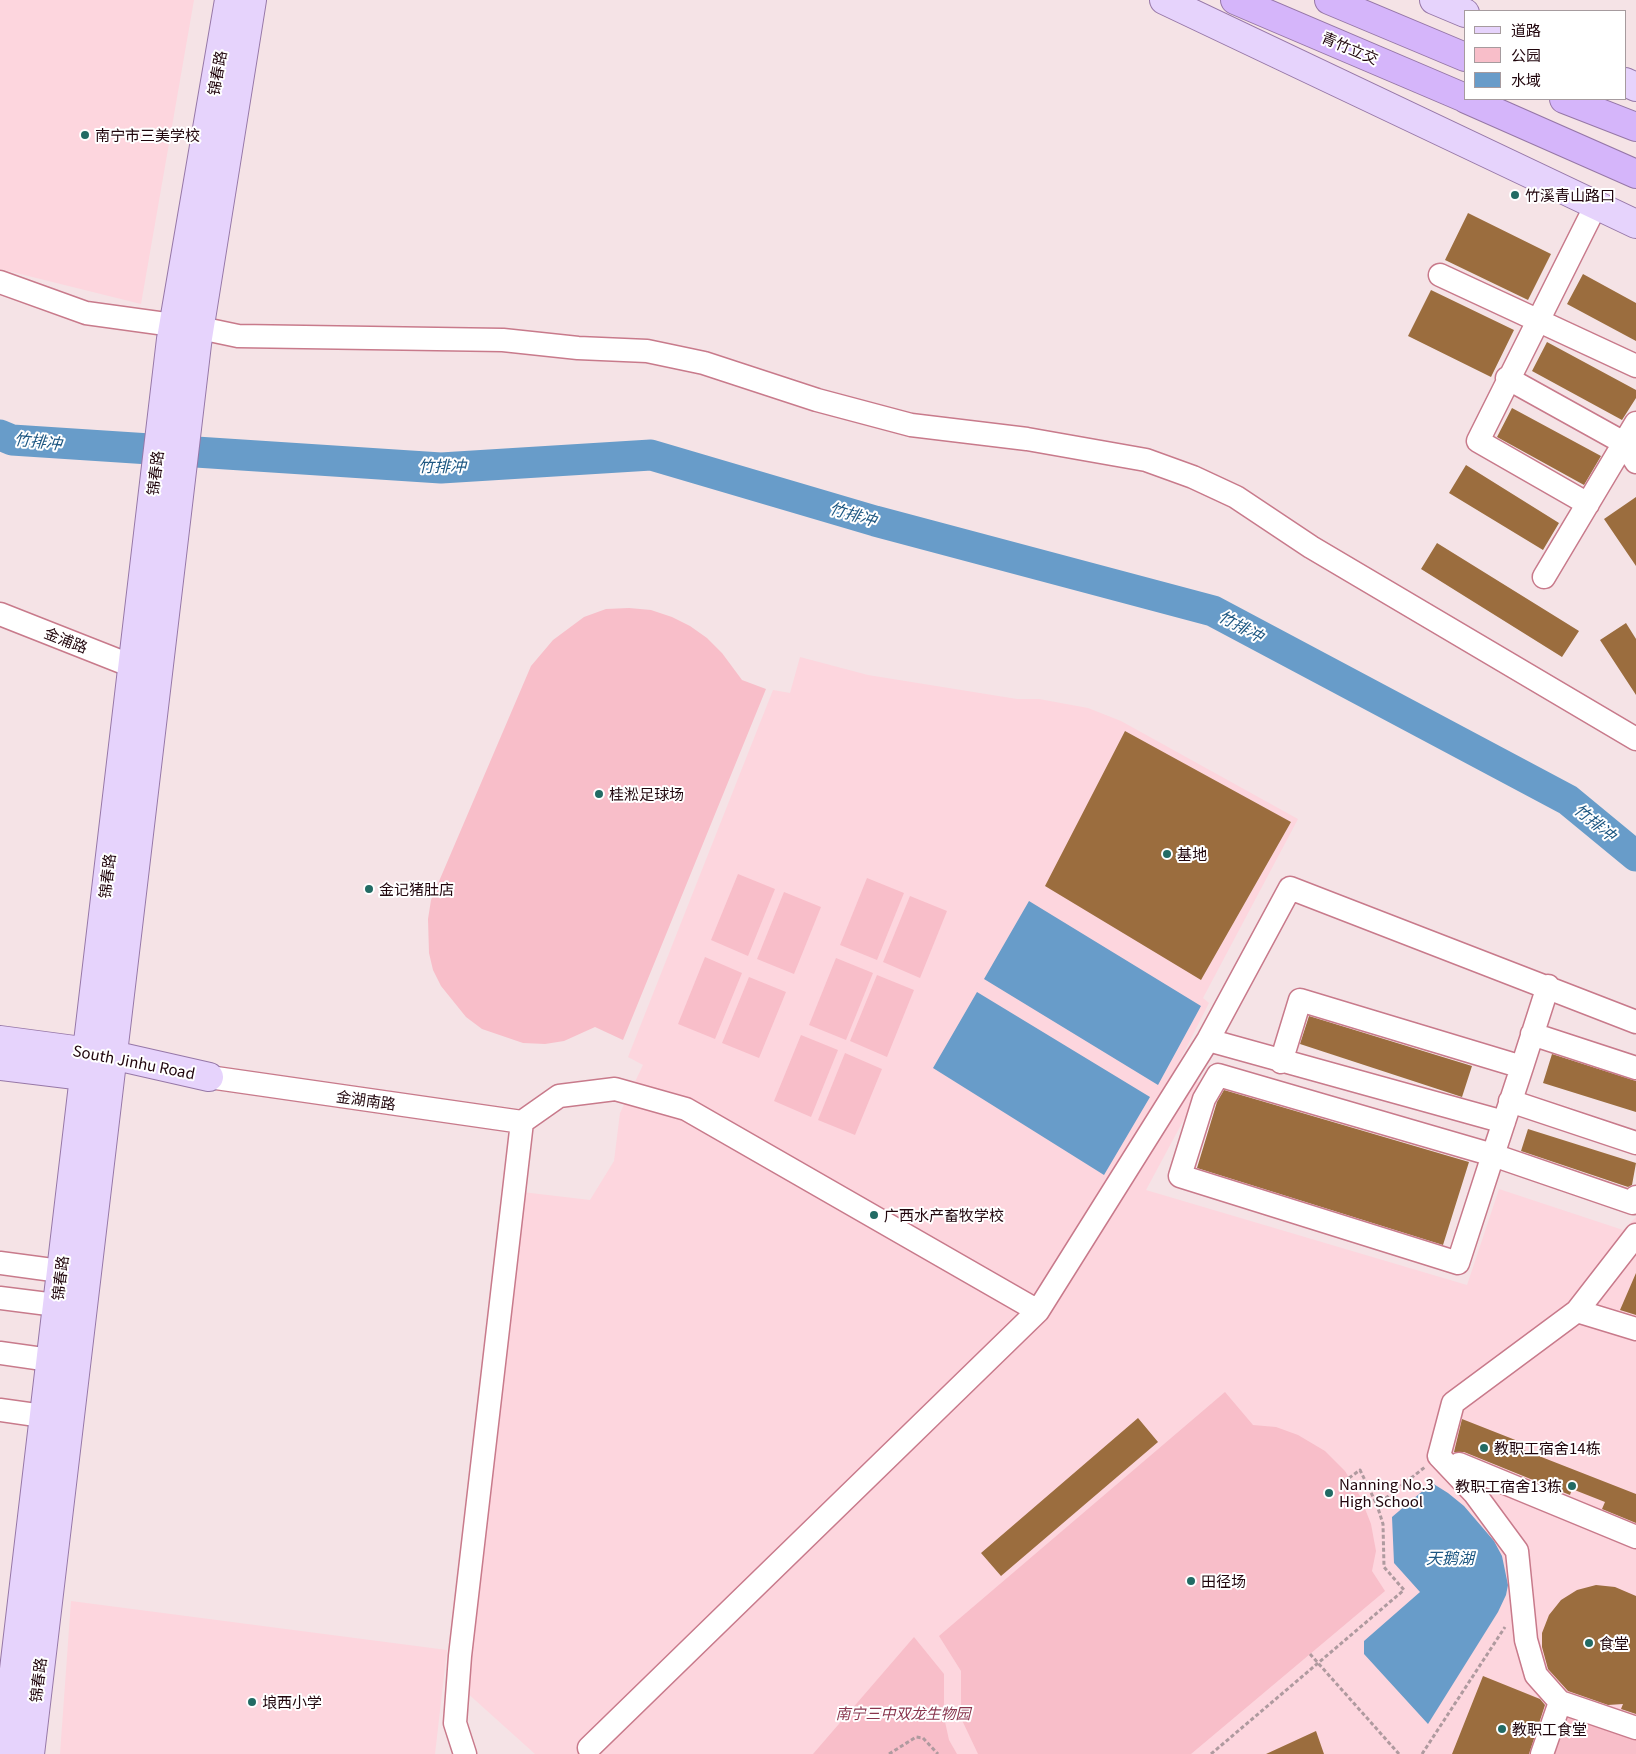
<!DOCTYPE html>
<html>
<head>
<meta charset="utf-8">
<style>
  body { margin:0 }
  #map { position:relative; width:1636px; height:1754px; overflow:hidden; background:#f5e3e6; font-family:Georgia,"Noto Sans SC",serif }
  canvas { display:block }
  .legend { position:absolute; left:1464px; top:10px; width:162px; height:90px; box-sizing:border-box; background:#fff; border:1px solid #a69b9e; margin:0; padding:6px 9px; list-style:none; font-size:15px; color:#20050c }
  .legend li { display:flex; align-items:center; gap:10px; height:25px }
  .legend b { width:25px; border:1px solid #a69b9e }
</style>
</head>
<body>
<div id="map">
<canvas width="1636" height="1754"></canvas>
<ul class="legend">
<li><b style="height:6px;background:#e6d3fc"></b>道路</li>
<li><b style="height:14px;background:#f8bec9"></b>公园</li>
<li><b style="height:14px;background:#689cc9"></b>水域</li>
</ul>
</div>
<script>
const ctx = document.querySelector('canvas').getContext('2d');
ctx.lineJoin = 'round';
function paint(path, color) {
  ctx.fillStyle = color;
  ctx.fill(path, 'evenodd');
}
function poly(rows) {
  const path = new Path2D();
  for (const r of rows) {
    path.moveTo(r[0], r[1]);
    for (let i = 2; i < r.length; i += 2) path.lineTo(r[i], r[i + 1]);
  }
  return path;
}
function strokePath(path, color, width, dash) {
  ctx.strokeStyle = color;
  ctx.lineWidth = width;
  ctx.lineCap = dash ? 'butt' : 'round';
  ctx.setLineDash(dash || []);
  ctx.stroke(path);
}
function label(font, color, halo, rows, align = 'center') {
  ctx.font = font + ' Georgia,"Noto Sans SC",serif';
  ctx.lineWidth = 4;
  ctx.setLineDash([]);
  ctx.textBaseline = 'middle';
  ctx.strokeStyle = halo;
  ctx.fillStyle = color;
  for (const [text, x, y, turn = 0] of rows) {
    ctx.save();
    ctx.translate(x, y);
    ctx.rotate((+turn || 0) * Math.PI / 180);
    ctx.textAlign = isNaN(turn) ? turn : align;
    if (halo) ctx.strokeText(text, 0, 0);
    ctx.fillText(text, 0, 0);
    ctx.restore();
  }
}
paint(poly([
  [0,0,194,0,141,304,0,269],
  [800,657,868,675,1017,699,1039,699,1088,708,1121,721,1298,819,1203,998,1209,1003,1175,1070,1203,1084,1146,1190,1467,1285,1499,1189,1623,1230,1636,1217,1636,1754,535,1754,465,1691,522,1192,590,1200,614,1161,620,1113,643,1065,628,1057,773,690,790,693],
  [71,1601,447,1650,435,1754,60,1754]
]), '#fdd6de');
paint(poly([
  [629,608,651,610,672,617,690,626,707,638,722,653,742,680,766,689,623,1040,595,1027,564,1041,545,1044,523,1043,482,1029,466,1017,441,986,433,970,429,953,428,919,431,900,531,666,553,640,584,617,606,609],
  [738,874,775,889,748,956,711,940],
  [867,878,904,893,877,960,840,945],
  [784,892,821,907,794,974,757,959],
  [910,896,947,911,920,978,883,962],
  [705,957,742,973,715,1039,678,1024],
  [836,958,873,973,846,1040,809,1025],
  [877,975,914,990,887,1057,850,1041],
  [749,977,786,992,759,1058,722,1043],
  [801,1035,838,1050,811,1117,774,1101],
  [845,1053,882,1069,855,1135,818,1120],
  [1225,1392,1253,1425,1276,1427,1298,1435,1325,1451,1345,1471,1360,1496,1371,1524,1376,1551,1372,1571,1385,1591,1191,1754,978,1754,961,1718,961,1671,939,1636],
  [914,1637,944,1674,944,1717,949,1740,957,1754,813,1754],
  [1565,1710,1636,1736,1636,1754,1550,1754]
]), '#f8bec9');
paint(poly([
  [1029,901,1201,1006,1158,1085,984,979],
  [977,992,1150,1097,1104,1175,933,1068],
  [1432,1483,1448,1493,1464,1506,1494,1541,1502,1556,1508,1585,1506,1595,1498,1612,1428,1724,1364,1654,1364,1641,1420,1592,1394,1563,1392,1517]
]), '#689cc9');
strokePath(poly([
  [0,435,12,440,441,468,651,455,875,521,1213,611,1568,800,1636,856]
]), '#689cc9', 31);
paint(poly([
  [1468,213,1551,254,1528,300,1445,260],
  [1583,274,1636,303,1636,341,1567,304],
  [1431,290,1514,330,1491,377,1408,336],
  [1547,342,1636,390,1636,398,1622,420,1532,371],
  [1512,408,1601,456,1584,485,1497,437],
  [1466,465,1559,523,1543,550,1449,493],
  [1636,497,1636,566,1604,519],
  [1437,543,1579,631,1562,657,1421,569],
  [1626,623,1636,639,1636,695,1600,640],
  [1125,731,1291,822,1201,980,1045,886],
  [1309,1016,1472,1066,1462,1097,1300,1044],
  [1552,1054,1636,1081,1636,1112,1543,1083],
  [1224,1090,1469,1162,1443,1245,1197,1168,1217,1102],
  [1528,1129,1636,1163,1632,1185,1628,1187,1521,1151],
  [1636,1273,1636,1315,1620,1310],
  [1138,1418,1158,1442,1001,1576,981,1553],
  [1462,1419,1523,1443,1521,1449,1636,1494,1636,1523,1602,1509,1605,1502,1572,1489,1570,1495,1464,1452,1454,1452],
  [1596,1585,1615,1587,1636,1596,1636,1714,1621,1709,1623,1704,1608,1705,1568,1691,1548,1669,1542,1647,1542,1633,1549,1615,1561,1600,1577,1590],
  [1483,1676,1540,1699,1545,1705,1529,1754,1452,1754],
  [1316,1731,1324,1754,1266,1754]
]), '#9b6d3e');
const minor = poly([
  [1440,275,1636,366],
  [0,282,86,313,173,325],
  [200,328,238,336,503,340,578,348,647,351,704,363,817,400,911,425,1027,439,1146,460,1193,477,1236,497,1311,547,1636,739],
  [1507,378,1624,443,1636,462],
  [1588,504,1478,441,1596,205],
  [1544,577,1636,423],
  [0,614,132,666],
  [1548,986,1522,1067,1493,1155,1458,1263,1180,1176,1204,1099,1218,1075,1493,1155,1633,1203,1636,1197],
  [1532,1034,1636,1068],
  [1208,1040,1504,1122],
  [1281,1062,1300,1000,1522,1067],
  [209,1077,522,1122],
  [1510,1101,1636,1143],
  [0,1263,60,1271],
  [0,1298,56,1305],
  [1577,1311,1636,1329],
  [0,1353,50,1360],
  [0,1410,43,1416],
  [1459,1464,1636,1537],
  [1560,1702,1536,1675,1526,1640,1517,1551,1475,1494,1439,1456,1453,1403,1577,1311,1636,1235],
  [589,1748,1038,1311,1208,1040,1290,888,1636,1022],
  [465,1754,455,1723,460,1656,522,1122,559,1096,615,1089,686,1109,1038,1311],
  [1542,1754,1560,1702,1636,1728]
]);
const major = poly([
  [1164,0,1636,224],
  [1434,0,1465,13],
  [1625,82,1636,87],
  [0,1040,112,1055,209,1077],
  [0,1066,100,1078],
  [4,1754,171,339,229,0],
  [30,1754,197,344,252,0]
]);
const highway = poly([
  [1235,0,1465,98],
  [1329,0,1465,57],
  [1466,99,1636,174],
  [1564,99,1636,127]
]);
strokePath(minor, '#c87a8b', 25);
strokePath(major, '#9677a7', 30);
strokePath(highway, '#9677a7', 30);
strokePath(poly([
  [1349,1478,1360,1470,1377,1505],
  [1310,1654,1399,1754],
  [889,1754,916,1737,923,1738,938,1754],
  [1211,1754,1404,1590,1384,1567,1383,1524,1377,1505,1425,1467],
  [1422,1754,1505,1627]
]), '#af9a9f', 3, [4, 2.5]);
strokePath(minor, '#fff', 22);
strokePath(major, '#e6d3fc', 28);
strokePath(highway, '#d5b5fa', 28);
for (const [x, y, r, color] of [
  [85,135,5,"#226b64"],
  [1515,195,5,"#226b64"],
  [599,794,5,"#226b64"],
  [1167,854,5,"#226b64"],
  [369,889,5,"#226b64"],
  [874,1215,5,"#226b64"],
  [1484,1448,5,"#226b64"],
  [1572,1486,5,"#226b64"],
  [1329,1493,5,"#226b64"],
  [1191,1581,5,"#226b64"],
  [1589,1643,5,"#226b64"],
  [252,1702,5,"#226b64"],
  [1502,1729,5,"#226b64"]
]) {
  const dot = new Path2D();
  dot.arc(x, y, r, 0, 2 * Math.PI);
  ctx.fillStyle = color;
  ctx.fill(dot);
  strokePath(dot, '#fff', 2);
}
label('15px', '#20050c', '#fff', [
  ["青竹立交",1350,48,23],
  ["锦春路",217,73,-80],
  ["锦春路",155,473,-83],
  ["金浦路",66,640,21],
  ["锦春路",107,876,-83],
  ["South Jinhu Road",134,1062,11],
  ["金湖南路",366,1100,8],
  ["锦春路",60,1278,-83],
  ["锦春路",38,1680,-83]
]);
label('15px', '#20050c', '#fff', [
  ["南宁市三美学校",95,135],
  ["竹溪青山路口",1525,195],
  ["桂淞足球场",609,794],
  ["基地",1177,854],
  ["金记猪肚店",379,889],
  ["广西水产畜牧学校",884,1215],
  ["教职工宿舍14栋",1494,1448],
  ["Nanning No.3",1339,1484],
  ["High School",1339,1501],
  ["教职工宿舍13栋",1562,1486,"right"],
  ["田径场",1201,1581],
  ["食堂",1599,1643],
  ["埌西小学",262,1702],
  ["教职工食堂",1512,1729]
], 'left');
label('italic 15px', '#89354d', '#fff', [
  ["南宁三中双龙生物园",903,1713]
]);
label('italic 16px', '#1d5782', '#fff', [
  ["竹排冲",38,441,6],
  ["竹排冲",442,466],
  ["竹排冲",853,514,16],
  ["竹排冲",1241,626,28],
  ["竹排冲",1595,822,39],
  ["天鹅湖",1450,1558]
]);
</script>
</body>
</html>
